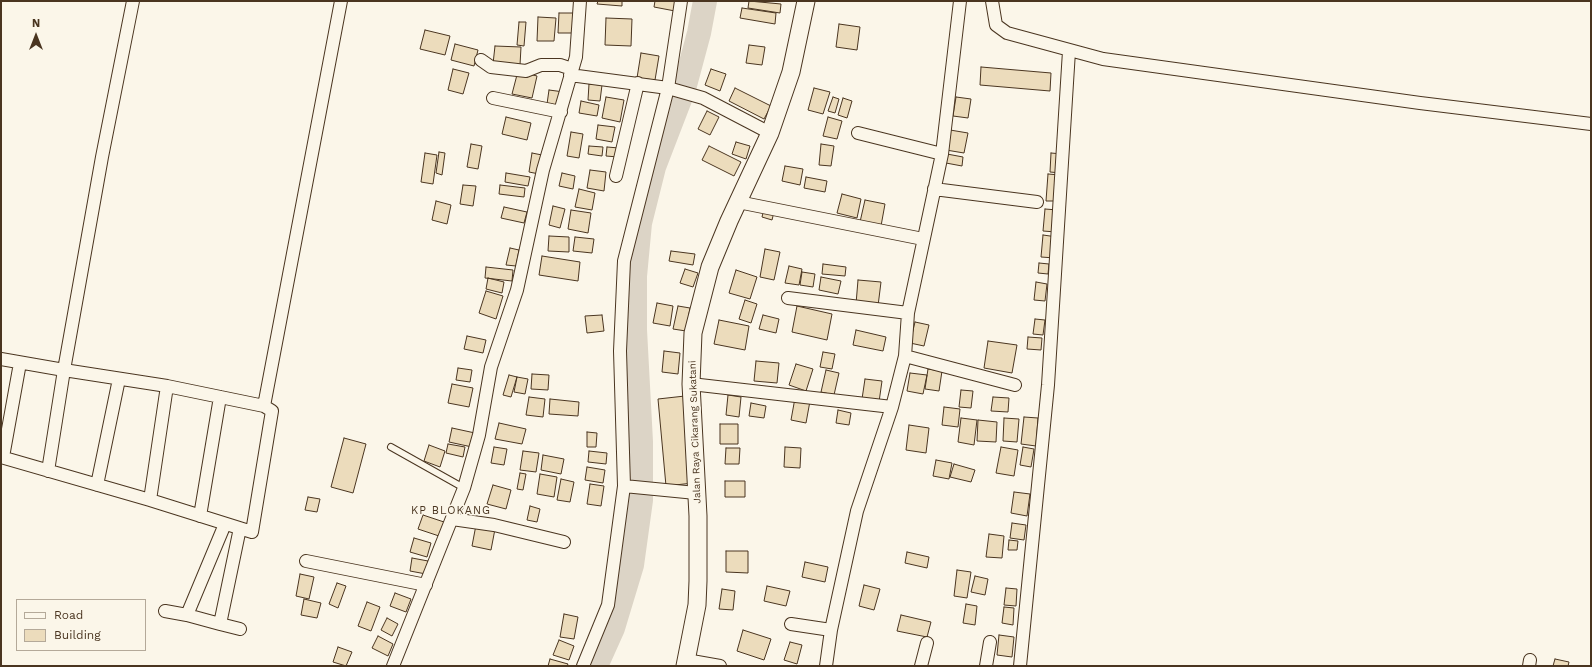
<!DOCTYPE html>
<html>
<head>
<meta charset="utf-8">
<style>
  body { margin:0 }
  #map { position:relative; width:1592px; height:667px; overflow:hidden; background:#fbf6e9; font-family:"Work Sans",sans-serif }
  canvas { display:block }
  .frame { position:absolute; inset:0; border:2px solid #4a3520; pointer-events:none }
  .legend { position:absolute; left:16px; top:599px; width:130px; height:52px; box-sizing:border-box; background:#fbf6e9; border:1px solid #b4a999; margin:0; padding:5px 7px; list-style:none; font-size:12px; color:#4a3520 }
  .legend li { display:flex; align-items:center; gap:8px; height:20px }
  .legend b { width:20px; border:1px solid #b4a999 }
  .north { position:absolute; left:16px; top:16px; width:40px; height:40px; -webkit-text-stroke:3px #fbf6e9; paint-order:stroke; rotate:0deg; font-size:11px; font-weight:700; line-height:16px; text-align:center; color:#4a3520 }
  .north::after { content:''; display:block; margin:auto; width:14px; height:18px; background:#4a3520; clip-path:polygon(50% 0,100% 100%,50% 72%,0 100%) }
</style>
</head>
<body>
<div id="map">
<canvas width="1592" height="667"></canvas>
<div class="frame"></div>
<ul class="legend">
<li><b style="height:5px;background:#fbf6e9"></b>Road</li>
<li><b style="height:11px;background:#ecdcbc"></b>Building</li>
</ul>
<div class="north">N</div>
</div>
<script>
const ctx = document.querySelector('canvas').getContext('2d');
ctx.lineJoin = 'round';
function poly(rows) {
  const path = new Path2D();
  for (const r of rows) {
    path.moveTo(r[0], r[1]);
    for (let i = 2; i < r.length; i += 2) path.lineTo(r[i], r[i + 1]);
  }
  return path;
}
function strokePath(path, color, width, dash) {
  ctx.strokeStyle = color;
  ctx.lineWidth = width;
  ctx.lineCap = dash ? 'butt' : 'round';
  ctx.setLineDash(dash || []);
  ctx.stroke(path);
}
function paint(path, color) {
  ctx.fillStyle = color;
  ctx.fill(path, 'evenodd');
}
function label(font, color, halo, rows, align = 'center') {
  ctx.font = font + ' "Work Sans",sans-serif';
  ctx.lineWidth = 3;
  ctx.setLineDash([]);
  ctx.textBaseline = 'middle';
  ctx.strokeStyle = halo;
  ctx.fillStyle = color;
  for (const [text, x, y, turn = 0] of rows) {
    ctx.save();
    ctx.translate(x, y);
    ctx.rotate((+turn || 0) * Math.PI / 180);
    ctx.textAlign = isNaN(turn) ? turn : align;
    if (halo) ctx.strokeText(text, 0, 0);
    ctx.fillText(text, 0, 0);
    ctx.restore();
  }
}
strokePath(poly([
  [596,666,613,628,632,565,641,500,641,442,635,330,635,276,640,223,654,167,684,89,699,33,705,1]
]), '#dcd4c6', 24);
const building = poly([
  [598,1,622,1,622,6,597,4,598,1],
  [655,1,677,1,675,11,654,7,655,1],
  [749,1,781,4,780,13,748,8,749,1],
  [742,8,776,13,775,24,740,18,742,8],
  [559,13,574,13,574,33,558,33,559,13],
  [538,17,556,18,554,41,537,41,538,17],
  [606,18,632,19,631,46,605,45,606,18],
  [519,22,526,22,524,46,517,45,519,22],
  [839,24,860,27,857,50,836,47,839,24],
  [425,30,450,36,445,55,420,49,425,30],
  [455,44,478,50,474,66,451,60,455,44],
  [749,45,765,47,762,65,746,63,749,45],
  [495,46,521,47,520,65,493,64,495,46],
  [641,53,659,56,655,80,637,78,641,53],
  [981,67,1051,73,1050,91,980,85,981,67],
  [453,69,469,73,463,94,448,90,453,69],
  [711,69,726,74,720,91,705,85,711,69],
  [518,71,537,76,532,98,512,94,518,71],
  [589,84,602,85,600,101,588,100,589,84],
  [735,88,771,106,764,119,729,101,735,88],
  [814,88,830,92,823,114,808,110,814,88],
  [549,90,564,92,562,106,547,104,549,90],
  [606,97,624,100,620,122,602,118,606,97],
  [833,97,839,99,835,113,828,111,833,97],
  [956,97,971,99,968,118,953,116,956,97],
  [843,98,852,101,847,118,838,115,843,98],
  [581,101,599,105,597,116,579,113,581,101],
  [707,111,719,117,710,135,698,129,707,111],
  [506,117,531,123,527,140,502,134,506,117],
  [828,117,842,121,837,139,823,136,828,117],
  [598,125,615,127,612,142,596,139,598,125],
  [950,130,968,133,964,153,946,150,950,130],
  [571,132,583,134,579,158,567,156,571,132],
  [736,142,750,146,746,159,732,154,736,142],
  [471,144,482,146,478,169,467,167,471,144],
  [821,144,834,146,831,166,819,165,821,144],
  [589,146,603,147,602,156,588,154,589,146],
  [709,146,741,162,734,176,702,160,709,146],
  [607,147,619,148,618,157,606,156,607,147],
  [439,152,445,153,442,175,436,173,439,152],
  [425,153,437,155,433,184,421,182,425,153],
  [532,153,542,155,539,174,529,172,532,153],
  [1051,153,1062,154,1061,173,1050,172,1051,153],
  [947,154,963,157,962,166,946,163,947,154],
  [785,166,803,169,800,185,782,181,785,166],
  [590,170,606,172,604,191,587,188,590,170],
  [506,173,530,177,528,186,505,182,506,173],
  [562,173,575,176,573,189,559,186,562,173],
  [1048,174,1060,175,1059,201,1046,201,1048,174],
  [806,177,827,181,825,192,804,188,806,177],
  [463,185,476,186,473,206,460,204,463,185],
  [500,185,525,188,524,197,499,194,500,185],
  [579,189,595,193,592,210,575,207,579,189],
  [842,194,861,199,857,218,837,213,842,194],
  [865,200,885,204,881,226,860,222,865,200],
  [436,201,451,205,447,224,432,220,436,201],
  [553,206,565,209,560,228,549,225,553,206],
  [504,207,527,212,524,223,501,218,504,207],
  [764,209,774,212,772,220,762,217,764,209],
  [1045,209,1058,210,1056,232,1043,231,1045,209],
  [571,210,591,213,588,233,568,229,571,210],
  [1043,235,1057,237,1055,258,1041,257,1043,235],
  [549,236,569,237,569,252,548,251,549,236],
  [575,237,594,239,592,253,573,251,575,237],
  [510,248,519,250,516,266,506,265,510,248],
  [765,249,780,252,774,280,760,277,765,249],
  [671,251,695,254,693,265,669,261,671,251],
  [542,256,580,262,578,281,539,275,542,256],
  [1039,263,1049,264,1048,274,1038,273,1039,263],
  [823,264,846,267,845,276,822,274,823,264],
  [789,266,802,269,799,285,785,283,789,266],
  [486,267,513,270,512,281,485,278,486,267],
  [685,269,698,273,693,287,680,283,685,269],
  [736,270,757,277,750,299,729,293,736,270],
  [802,272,815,274,813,287,800,285,802,272],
  [821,277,841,281,838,294,819,290,821,277],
  [488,278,504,282,502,293,486,289,488,278],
  [858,280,881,282,878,306,856,304,858,280],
  [1036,282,1047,284,1045,301,1034,300,1036,282],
  [486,291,503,296,496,319,479,313,486,291],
  [745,300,757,304,751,323,739,319,745,300],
  [657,303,673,306,670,326,653,323,657,303],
  [678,306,690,308,686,331,673,329,678,306],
  [797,306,832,314,827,340,792,332,797,306],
  [602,315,604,331,587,333,585,316,602,315],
  [763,315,779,319,776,333,759,329,763,315],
  [1035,319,1045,320,1043,335,1033,334,1035,319],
  [719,320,749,326,745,350,714,344,719,320],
  [915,322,929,325,924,346,910,343,915,322],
  [856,330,886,337,883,351,853,345,856,330],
  [467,336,486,340,483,353,464,349,467,336],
  [1028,337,1042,338,1041,350,1027,349,1028,337],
  [988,341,1017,345,1012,373,984,368,988,341],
  [664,351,680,353,678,374,662,372,664,351],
  [823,352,835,354,832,369,820,367,823,352],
  [756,361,779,363,777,383,754,381,756,361],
  [796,364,813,369,806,391,789,385,796,364],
  [458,368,472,370,470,382,456,380,458,368],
  [928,369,942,371,939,391,925,389,928,369],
  [826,370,839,373,834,395,821,392,826,370],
  [910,373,927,375,923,394,907,391,910,373],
  [532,374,549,375,548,390,531,389,532,374],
  [509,375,517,377,511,397,503,395,509,375],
  [517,377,528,379,525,394,514,392,517,377],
  [865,379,882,381,879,402,862,399,865,379],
  [452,384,473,388,469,407,448,403,452,384],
  [961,390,973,391,971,408,959,407,961,390],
  [728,395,741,397,739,417,726,415,728,395],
  [685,396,693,483,666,486,658,399,685,396],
  [529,397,545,399,543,417,526,415,529,397],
  [993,397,1009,398,1008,412,991,411,993,397],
  [795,398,810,401,806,423,791,420,795,398],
  [550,399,579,402,578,416,549,414,550,399],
  [751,403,766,406,764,418,749,416,751,403],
  [944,407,960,409,958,427,942,425,944,407],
  [838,410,851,413,849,425,836,423,838,410],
  [1024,417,1038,418,1036,446,1021,444,1024,417],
  [961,418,977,420,974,445,958,442,961,418],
  [1004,418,1019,419,1017,442,1003,441,1004,418],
  [978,420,997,422,996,442,977,441,978,420],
  [499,423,526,429,522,444,495,439,499,423],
  [720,424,738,424,738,444,720,444,720,424],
  [909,425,929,428,926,453,906,450,909,425],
  [452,428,475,433,472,447,449,442,452,428],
  [587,432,597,433,596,447,587,447,587,432],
  [344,438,366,444,353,493,331,487,344,438],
  [448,444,465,447,463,457,446,453,448,444],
  [429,445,445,451,440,467,424,461,429,445],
  [494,447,507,449,504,465,491,463,494,447],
  [785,447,801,448,800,468,784,467,785,447],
  [1001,447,1018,450,1014,476,996,473,1001,447],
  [1023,447,1034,449,1031,467,1020,465,1023,447],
  [726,448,740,448,739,464,725,464,726,448],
  [523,451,539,453,536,472,520,470,523,451],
  [589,451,607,453,606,464,588,462,589,451],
  [543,455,564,459,561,474,541,470,543,455],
  [936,460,952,463,949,479,933,476,936,460],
  [954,464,975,470,971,482,950,477,954,464],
  [587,467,605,470,603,483,585,480,587,467],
  [520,473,526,474,523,490,517,489,520,473],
  [540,474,557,477,554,497,537,494,540,474],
  [561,479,574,482,570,502,557,500,561,479],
  [725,481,745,481,745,497,725,497,725,481],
  [590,484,604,486,601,506,587,504,590,484],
  [493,485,511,490,506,509,487,504,493,485],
  [1014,492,1030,494,1027,516,1011,513,1014,492],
  [308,497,320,499,317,512,305,510,308,497],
  [530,506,540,509,537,522,527,520,530,506],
  [423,515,444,522,439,536,418,529,423,515],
  [1012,523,1026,525,1024,540,1010,538,1012,523],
  [476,525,495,529,491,550,472,546,476,525],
  [989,534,1004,536,1002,558,986,557,989,534],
  [414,538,431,543,427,557,410,552,414,538],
  [1009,540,1018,541,1017,550,1008,550,1009,540],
  [726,551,748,551,748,573,726,572,726,551],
  [907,552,929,557,927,568,905,563,907,552],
  [412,558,428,561,426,574,410,571,412,558],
  [805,562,828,567,825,582,802,577,805,562],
  [957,570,971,572,967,598,954,596,957,570],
  [300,574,314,577,309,599,296,596,300,574],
  [975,576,988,579,985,595,971,592,975,576],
  [337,583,346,586,338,608,329,604,337,583],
  [864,585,880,589,874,610,859,606,864,585],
  [767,586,790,591,786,606,764,601,767,586],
  [1006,588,1017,589,1016,606,1004,605,1006,588],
  [722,589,735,591,733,610,719,609,722,589],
  [395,593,411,599,406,612,390,606,395,593],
  [304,599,321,603,317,618,301,615,304,599],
  [367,602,380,607,371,631,358,626,367,602],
  [966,604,977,606,975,625,963,623,966,604],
  [1004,607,1014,608,1013,625,1002,623,1004,607],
  [564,614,578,617,574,639,560,637,564,614],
  [901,615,931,622,927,637,897,631,901,615],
  [387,618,398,624,392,636,381,630,387,618],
  [743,630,771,639,764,660,737,651,743,630],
  [999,635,1014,637,1012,657,997,655,999,635],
  [378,636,393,644,388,656,372,648,378,636],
  [559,640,574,646,569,660,553,655,559,640],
  [790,642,802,645,797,664,784,660,790,642],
  [338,647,352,652,346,666,333,662,338,647],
  [550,659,568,664,567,666,548,666,550,659],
  [1555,659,1569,662,1568,666,1553,666,1555,659]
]);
paint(building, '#ecdcbc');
strokePath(building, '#4a3520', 1);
const service = poly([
  [391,447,464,488]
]);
const minor = poly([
  [992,1,996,25,1007,33,1103,59,1420,103,1591,124],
  [481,60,491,67,526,71,541,65,560,65,572,69],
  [570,75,668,88,703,98,770,133],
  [493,98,561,112],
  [858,133,942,154],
  [616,176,638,83],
  [934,189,1037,202],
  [738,202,923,239],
  [788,298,908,313],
  [905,356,1015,385],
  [1,359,64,370,102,157,133,1],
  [691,384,892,407],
  [167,386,264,406,272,411,252,532,150,500,167,386],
  [264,406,341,1],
  [1,457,150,500],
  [3,457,20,363],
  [48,471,64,370,167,386],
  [97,485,119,379],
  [624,486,696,493],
  [200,516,220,397],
  [452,519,494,525,564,542],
  [225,524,187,615,220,624,240,528],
  [306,561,426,585],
  [165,611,187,615],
  [220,624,240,629],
  [791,624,831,630],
  [686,660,720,666],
  [393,666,464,488,479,435,491,367,517,290,543,170,576,57,580,1],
  [583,666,608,605,624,486,620,351,624,261,668,88,681,1],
  [826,666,831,630,857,511,892,407,905,356,908,313,942,154,960,1],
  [921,666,927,643],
  [986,666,990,642],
  [1020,666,1048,385,1069,51],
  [1529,666,1530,660]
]);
const secondary = poly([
  [685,666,697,605,698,581,698,516,691,384,693,333,710,267,729,221,770,133,791,72,806,1]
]);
strokePath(service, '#4a3520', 8);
strokePath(minor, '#4a3520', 14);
strokePath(secondary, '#4a3520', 19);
strokePath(service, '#fbf6e9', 6);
strokePath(minor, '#fbf6e9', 12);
strokePath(secondary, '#fbf6e9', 17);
label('10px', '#4a3520', '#fbf6e9', [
  ["Jalan Raya Cikarang Sukatani",695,432,-92]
]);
ctx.letterSpacing = '1px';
label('11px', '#4a3520', '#fbf6e9', [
  ["KP BLOKANG",451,511]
]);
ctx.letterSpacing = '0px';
</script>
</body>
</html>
